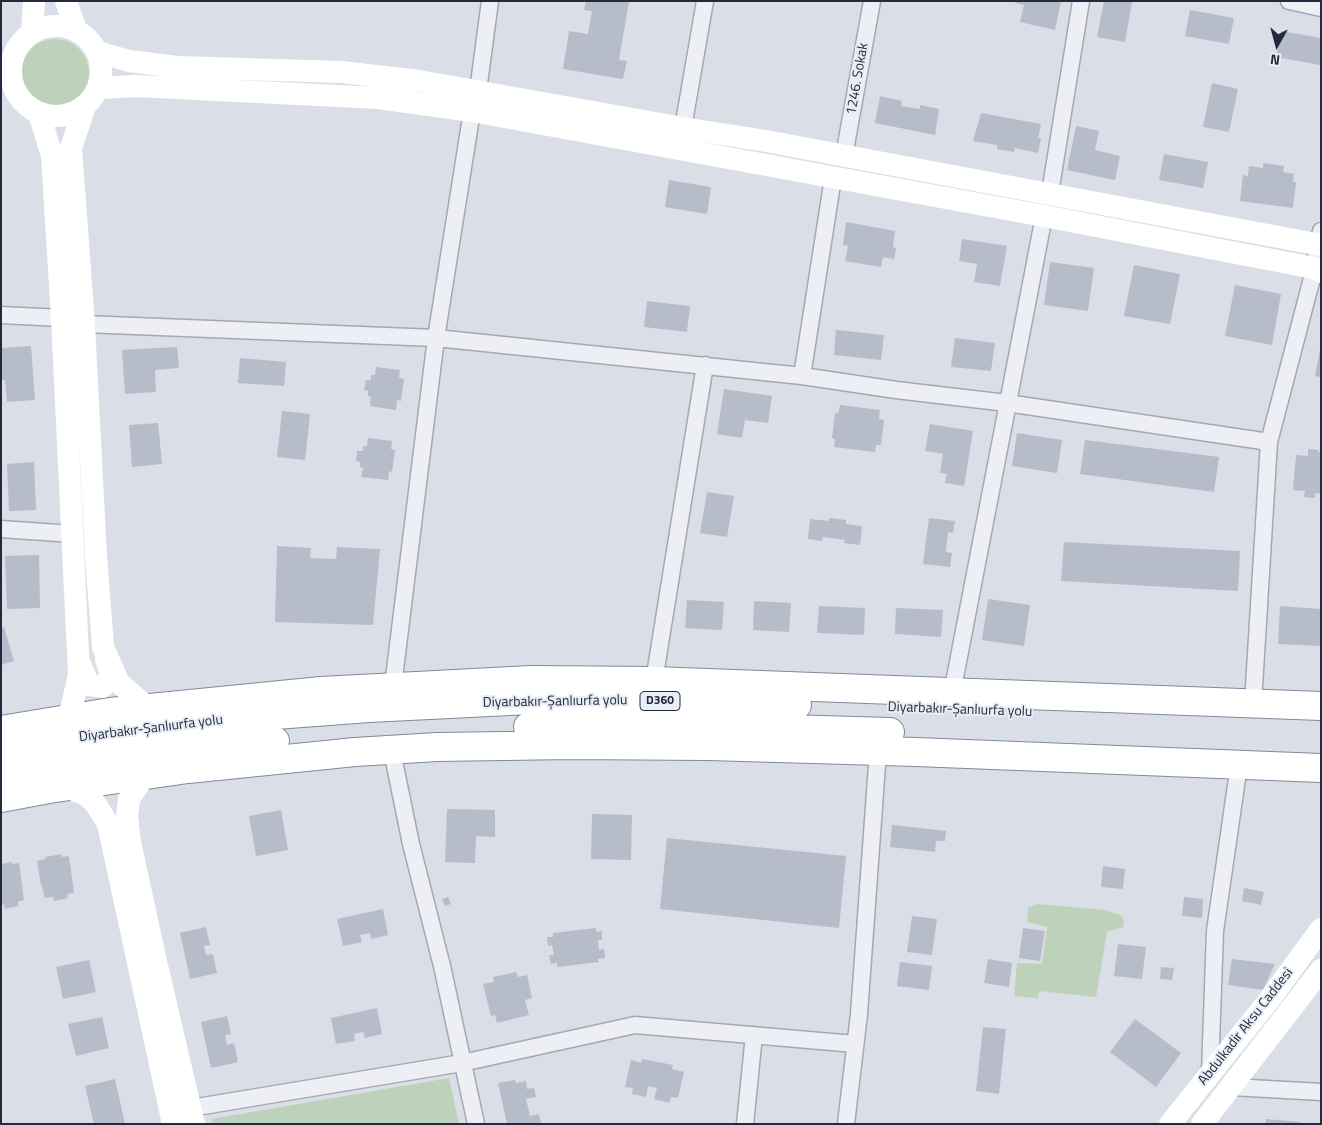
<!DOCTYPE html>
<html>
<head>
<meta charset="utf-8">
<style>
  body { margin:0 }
  #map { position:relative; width:1322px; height:1125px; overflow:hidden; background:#dadee7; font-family:"Titillium Web",sans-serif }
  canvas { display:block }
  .frame { position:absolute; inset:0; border:2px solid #232a3d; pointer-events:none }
  .north { position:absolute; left:1252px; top:20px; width:50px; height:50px; -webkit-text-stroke:4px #e9edf4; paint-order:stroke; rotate:187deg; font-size:14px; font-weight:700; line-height:20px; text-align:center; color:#232a3d }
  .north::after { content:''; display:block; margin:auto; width:18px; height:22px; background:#232a3d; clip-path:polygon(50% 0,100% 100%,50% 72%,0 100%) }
</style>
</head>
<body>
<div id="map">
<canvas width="1322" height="1125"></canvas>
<div class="frame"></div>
<div class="north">N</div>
</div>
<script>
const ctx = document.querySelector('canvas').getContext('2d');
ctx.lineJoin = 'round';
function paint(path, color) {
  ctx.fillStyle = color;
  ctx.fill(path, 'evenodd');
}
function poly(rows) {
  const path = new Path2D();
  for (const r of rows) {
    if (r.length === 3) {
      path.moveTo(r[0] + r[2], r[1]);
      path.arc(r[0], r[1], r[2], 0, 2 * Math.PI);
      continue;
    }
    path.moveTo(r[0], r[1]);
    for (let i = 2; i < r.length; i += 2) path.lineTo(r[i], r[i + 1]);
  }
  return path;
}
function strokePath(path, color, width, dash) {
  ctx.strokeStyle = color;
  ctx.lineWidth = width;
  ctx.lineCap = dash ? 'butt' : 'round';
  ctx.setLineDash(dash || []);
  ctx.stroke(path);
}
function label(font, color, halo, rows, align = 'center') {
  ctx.font = font + ' "Titillium Web",sans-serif';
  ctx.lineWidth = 4;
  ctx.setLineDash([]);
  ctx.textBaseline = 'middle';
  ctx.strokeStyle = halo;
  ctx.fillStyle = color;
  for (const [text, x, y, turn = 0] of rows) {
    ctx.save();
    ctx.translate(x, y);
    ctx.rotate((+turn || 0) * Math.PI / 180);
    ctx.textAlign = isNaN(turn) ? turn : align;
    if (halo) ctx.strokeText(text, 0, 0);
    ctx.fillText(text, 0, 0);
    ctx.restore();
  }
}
paint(poly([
  [55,73,34],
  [1037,904,1104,910,1120,915,1124,920,1123,927,1107,932,1096,997,1039,991,1038,998,1014,996,1017,963,1042,964,1047,927,1027,922,1028,908],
  [449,1078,459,1124,213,1124,212,1119]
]), '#bed1ba');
paint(poly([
  [586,1,629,1,619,60,627,61,623,79,563,69,569,31,588,34,592,11,584,10],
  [1015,1,1061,1,1055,30,1020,22,1024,5,1015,3],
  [1104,1,1132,2,1125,42,1097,37],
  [1190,10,1234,18,1229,44,1185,36],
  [1281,31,1321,38,1320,65,1276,57],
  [1212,83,1238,89,1229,132,1203,127],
  [880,96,902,101,901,106,920,109,920,105,939,109,935,135,875,123],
  [981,113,1041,124,1038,138,1041,138,1038,153,1015,148,1014,152,997,149,997,145,973,141],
  [1076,126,1099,131,1095,150,1120,156,1115,180,1067,170],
  [1164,154,1208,162,1203,188,1159,180],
  [1263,163,1284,166,1283,172,1294,174,1293,182,1296,182,1293,208,1240,201,1243,175,1248,176,1249,166,1263,168],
  [669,180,711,187,707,214,665,207],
  [846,222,895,231,893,247,896,248,894,259,883,257,881,267,845,261,848,246,843,245],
  [962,239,1007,246,1000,286,974,282,977,264,959,261],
  [1050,262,1094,268,1088,311,1044,305],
  [1134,265,1180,274,1170,324,1124,316],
  [1235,285,1281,294,1272,345,1225,336],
  [647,301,690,306,687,332,644,327],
  [836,330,884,335,881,360,834,355],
  [955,338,995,343,991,371,951,367],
  [31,346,35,400,7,402,5,380,1,380,1,348],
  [177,347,179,368,155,370,156,392,125,394,122,350],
  [1320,349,1321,349,1321,377,1315,376],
  [240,358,286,362,284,386,238,383],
  [376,367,400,370,399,378,404,379,401,401,397,400,396,410,370,406,371,397,368,396,368,391,364,390,366,380,371,380,371,375,375,375],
  [724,389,772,396,768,423,745,420,742,438,717,434],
  [840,405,880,410,879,419,884,420,881,445,876,445,875,452,834,447,835,439,832,438,835,413,838,414],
  [282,411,310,414,305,460,277,457],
  [158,423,162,464,132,467,129,425],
  [930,424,973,431,964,486,945,483,947,474,940,473,943,454,925,451],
  [1017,433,1062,440,1057,473,1012,466],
  [368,438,392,441,391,449,395,450,392,472,389,471,388,480,361,477,363,468,360,467,360,462,356,461,357,451,363,451,363,446,367,446],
  [1085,440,1219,457,1214,492,1080,474],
  [1308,449,1319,450,1318,452,1321,452,1321,494,1315,493,1315,498,1304,497,1305,491,1293,490,1296,455,1308,456],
  [34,462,36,510,9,511,7,464],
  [707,492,734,496,727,537,700,533],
  [829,518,846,520,846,524,862,526,860,545,844,543,845,540,823,537,822,541,808,539,810,519,829,521],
  [929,518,955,521,953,533,948,532,946,552,952,553,950,567,923,564],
  [1064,542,1240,551,1238,591,1061,581],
  [277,546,311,548,310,558,336,559,337,547,380,549,373,625,275,622],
  [39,555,40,608,7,609,5,556],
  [988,599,1030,605,1024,646,982,640],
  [687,600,724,602,722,630,685,628],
  [754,601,791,603,789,632,753,630],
  [819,606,865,608,864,635,817,633],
  [1280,606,1321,609,1321,646,1278,644],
  [896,608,943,610,941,637,895,634],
  [4,627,14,661,1,665,1,628],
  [447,809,495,810,495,837,476,836,475,863,445,862],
  [281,810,288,850,256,856,249,816],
  [592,814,632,815,631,860,591,859],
  [892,825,946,831,945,841,936,841,935,852,890,847],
  [667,838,846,856,839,928,660,909],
  [62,854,62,857,69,856,74,893,67,894,68,898,54,901,53,897,45,898,42,886,41,885,37,861,45,859,45,857],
  [12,862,13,864,19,863,24,900,18,902,18,906,5,909,4,904,1,905,1,864],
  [1103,866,1125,869,1123,889,1101,887],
  [1244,888,1264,892,1261,905,1242,901],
  [448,897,451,904,445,906,442,899],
  [1184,897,1203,899,1202,918,1182,916],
  [383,909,388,935,371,939,370,933,360,935,362,942,343,946,337,919],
  [912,916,937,919,932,955,907,952],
  [206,927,210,945,204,946,206,955,213,954,217,973,190,979,180,933],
  [596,928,596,932,602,931,602,940,598,940,599,950,604,949,605,958,598,959,599,962,557,967,557,963,551,964,549,955,554,955,552,945,548,946,547,937,553,937,553,933],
  [1023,928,1045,931,1040,961,1019,958],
  [1118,944,1146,947,1142,979,1114,976],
  [988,959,1012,963,1009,987,984,983],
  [1232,959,1275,964,1263,990,1228,985],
  [89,960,96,992,63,999,56,967],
  [900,962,932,966,929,990,897,986],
  [1161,967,1174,968,1172,980,1160,979],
  [516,972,518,977,527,975,532,998,525,1000,529,1015,497,1023,495,1015,491,1016,483,984,494,982,493,977],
  [377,1008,382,1034,365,1038,363,1032,354,1034,355,1041,336,1044,331,1018],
  [227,1016,231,1034,225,1035,227,1045,234,1043,238,1062,211,1068,201,1022],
  [102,1017,109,1048,76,1056,68,1024],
  [1135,1019,1181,1053,1156,1087,1110,1052],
  [983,1027,1006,1029,999,1094,976,1091],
  [642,1059,673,1065,672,1069,684,1072,678,1098,671,1097,669,1103,654,1099,657,1088,648,1086,646,1097,632,1094,633,1088,625,1087,631,1060,641,1063],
  [115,1079,125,1124,94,1124,85,1086],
  [515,1080,516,1083,526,1081,527,1089,534,1088,536,1097,526,1099,530,1116,539,1114,541,1123,507,1124,498,1083],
  [1266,1119,1301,1122,1301,1124,1266,1124]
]), '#b7bcca');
const street = poly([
  [1289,1,1321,8],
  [478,91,490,1],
  [683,128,705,1],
  [844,156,872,1],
  [1050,193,1081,1],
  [1,315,62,318],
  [84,324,436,338,802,376,896,390,1007,403,1269,442],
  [802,376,833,178],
  [1,529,73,534],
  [654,681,705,365],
  [393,686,436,338,472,111],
  [952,693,1044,216],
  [1253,703,1269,442,1311,282,1321,231],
  [392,751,411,844,442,966,476,1124],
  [1210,1072,1215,931,1239,765],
  [1232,1087,1321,1092],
  [191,1108,462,1063,635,1025,855,1044],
  [745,1124,754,1035],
  [846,1124,859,1014,878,751]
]);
const highway = poly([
  [528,727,614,724,890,732],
  [1,730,110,712,321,691,531,680,654,681,1321,706],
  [1,751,115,731,235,718,369,708,550,699,797,705],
  [1,774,65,763,275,741],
  [1,798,49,789,188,769,355,752,437,747,571,745,708,746,916,752,1321,768]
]);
strokePath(street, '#a3a8b4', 19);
strokePath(highway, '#80899e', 30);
strokePath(street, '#edeff5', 16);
strokePath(poly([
  [66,1,76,30],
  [56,71,45],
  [32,32,34,1],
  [98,52,129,61,177,67,342,72,419,81,683,128,766,141,1321,245],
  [98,88,136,86,378,98,472,111,1044,216,1314,268,1321,272],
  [85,106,71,148,84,324,96,557,103,647,119,683,147,707],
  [39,113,52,156,62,318,79,675,69,718],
  [79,662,89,685,102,687,108,682,110,673,106,659],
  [145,775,129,799,127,816,130,842,155,957,194,1124],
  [67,787,86,795,95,803,108,824,173,1124],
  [1170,1124,1269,1000,1321,929],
  [1202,1124,1321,970]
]), '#fff', 22);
strokePath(highway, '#fff', 28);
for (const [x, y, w] of [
  [660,701,40]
]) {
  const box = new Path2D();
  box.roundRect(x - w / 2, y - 9.5, w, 19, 4);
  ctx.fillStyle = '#e9edf4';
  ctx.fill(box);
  strokePath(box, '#232a3d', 1);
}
label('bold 12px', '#232a3d', null, [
  ["D360",660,701]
]);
label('14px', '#232a3d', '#e9edf4', [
  ["1246. Sokak",858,79,-80],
  ["Diyarbakır-Şanlıurfa yolu",555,702,-1],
  ["Diyarbakır-Şanlıurfa yolu",960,710,2],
  ["Diyarbakır-Şanlıurfa yolu",151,729,-7],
  ["Abdulkadir Aksu Caddesi",1246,1027,-52]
]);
</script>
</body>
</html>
